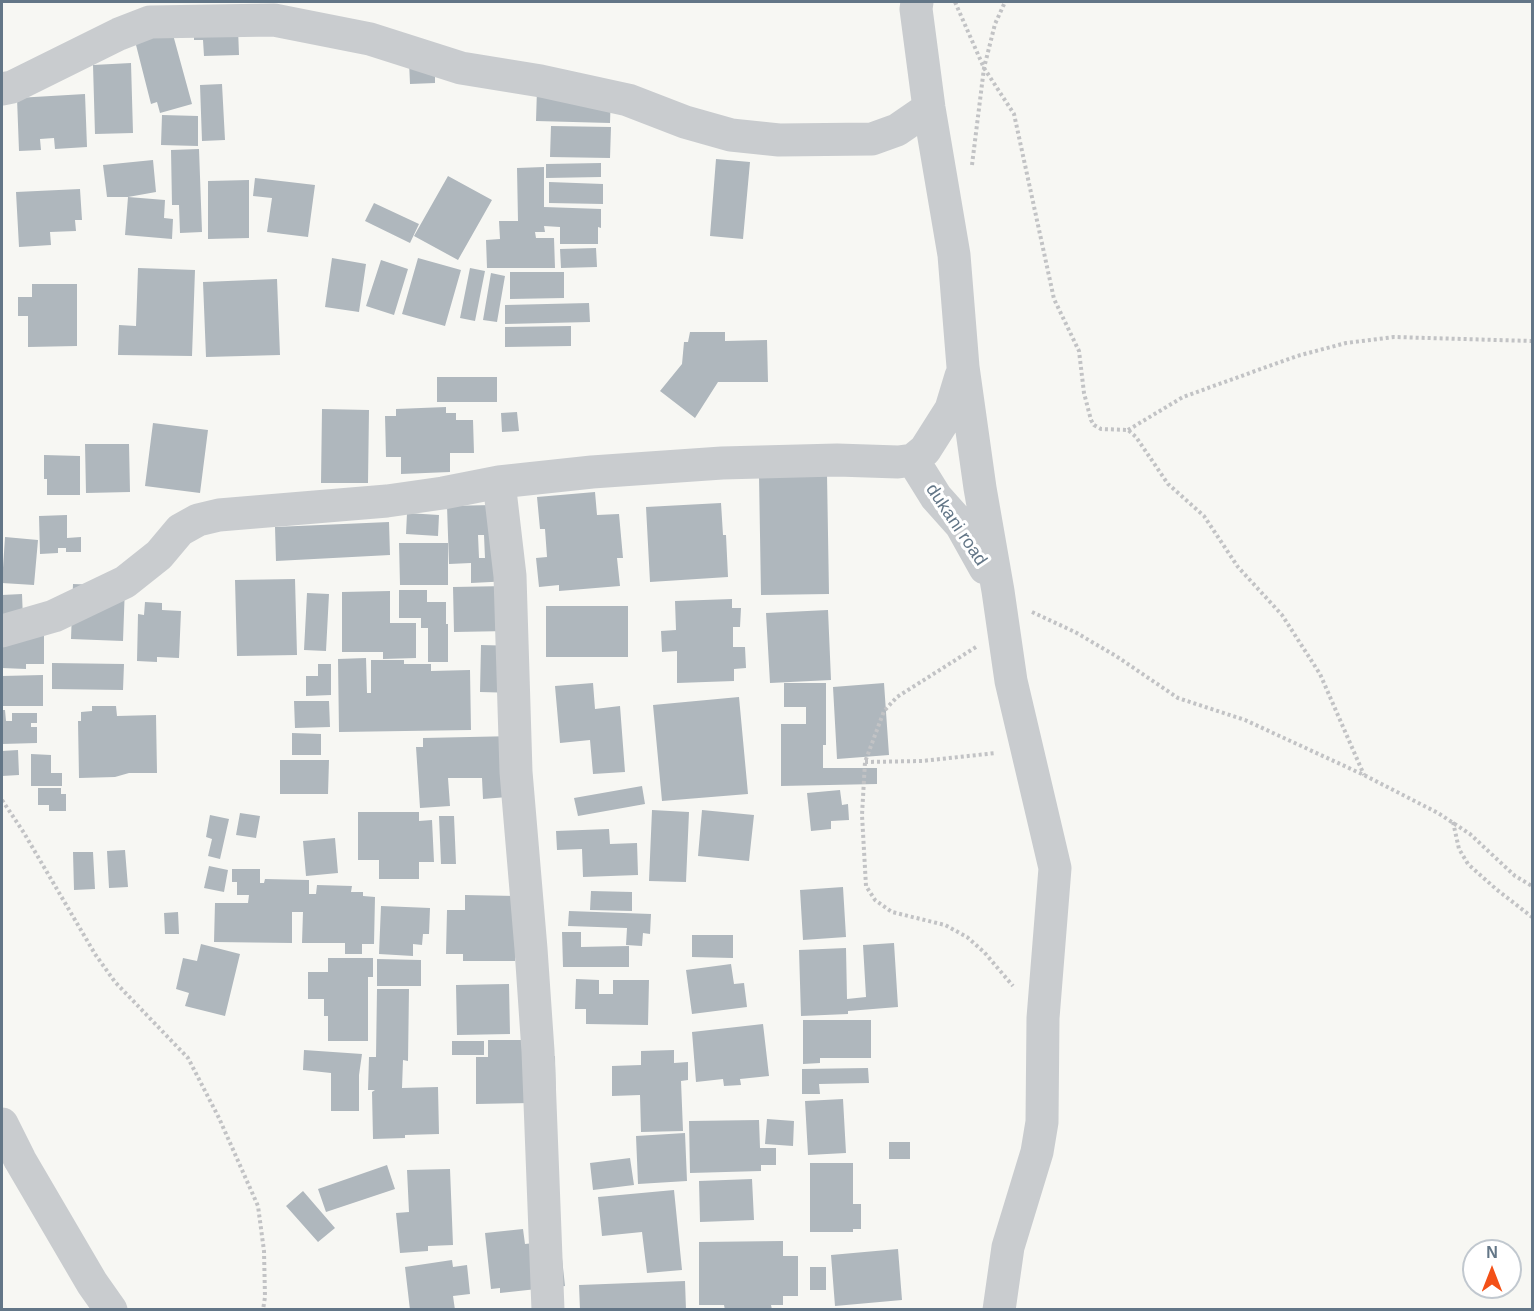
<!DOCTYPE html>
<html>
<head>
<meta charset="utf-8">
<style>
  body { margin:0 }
  #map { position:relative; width:1534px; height:1311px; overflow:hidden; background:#f7f7f3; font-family:Arial,sans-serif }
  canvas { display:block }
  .frame { position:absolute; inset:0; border:3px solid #637687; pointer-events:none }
  .north { position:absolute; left:1462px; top:1239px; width:60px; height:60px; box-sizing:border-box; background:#fff; border:2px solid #c1c8cf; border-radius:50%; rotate:0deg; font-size:16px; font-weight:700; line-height:24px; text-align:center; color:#637687 }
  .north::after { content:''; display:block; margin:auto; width:21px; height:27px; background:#f35017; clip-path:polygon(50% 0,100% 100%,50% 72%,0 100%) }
</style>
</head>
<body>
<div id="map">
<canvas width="1534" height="1311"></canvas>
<div class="frame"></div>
<div class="north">N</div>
</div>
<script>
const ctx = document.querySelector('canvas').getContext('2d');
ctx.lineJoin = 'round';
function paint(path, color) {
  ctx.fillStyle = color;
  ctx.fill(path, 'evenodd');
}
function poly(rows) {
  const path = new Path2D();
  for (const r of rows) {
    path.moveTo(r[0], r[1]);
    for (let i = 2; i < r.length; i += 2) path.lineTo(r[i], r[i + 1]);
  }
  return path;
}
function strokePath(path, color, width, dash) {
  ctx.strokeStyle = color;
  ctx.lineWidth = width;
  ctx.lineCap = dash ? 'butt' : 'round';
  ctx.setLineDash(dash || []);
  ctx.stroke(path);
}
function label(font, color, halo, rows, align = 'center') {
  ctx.font = font + ' Arial,sans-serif';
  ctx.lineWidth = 6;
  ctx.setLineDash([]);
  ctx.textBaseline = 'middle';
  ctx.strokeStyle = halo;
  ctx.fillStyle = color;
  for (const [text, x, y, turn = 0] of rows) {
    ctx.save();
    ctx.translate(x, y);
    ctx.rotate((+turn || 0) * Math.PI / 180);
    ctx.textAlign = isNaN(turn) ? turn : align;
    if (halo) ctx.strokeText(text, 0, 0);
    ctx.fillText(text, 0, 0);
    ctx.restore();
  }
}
paint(poly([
  [238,28,239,55,204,56,203,40,194,40,194,30],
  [172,31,192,104,160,113,157,102,151,104,135,41],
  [409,61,435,61,435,83,410,84],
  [131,63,133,133,95,134,93,65],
  [222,84,225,140,202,141,200,85],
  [537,89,611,91,610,123,536,121],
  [85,94,87,147,55,149,54,138,40,139,41,150,19,151,17,98],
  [162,115,198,116,198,146,161,145],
  [551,126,611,127,610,158,550,157],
  [199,149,202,232,180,233,179,205,172,205,171,150],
  [716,159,750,162,743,239,710,236],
  [153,160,156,192,128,197,107,197,103,165],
  [601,163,601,177,546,178,546,164],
  [544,167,544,207,601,209,601,228,598,227,598,244,560,244,560,227,544,226,545,232,535,232,536,238,554,238,555,268,487,268,486,240,500,239,499,221,518,221,517,168],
  [448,176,492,200,458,260,414,236],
  [255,178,315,185,308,237,267,232,272,198,253,196],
  [249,180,249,238,208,239,208,181],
  [549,182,603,184,603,204,549,203],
  [80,189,82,220,75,220,76,231,50,232,51,245,19,247,16,192],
  [128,197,165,200,164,218,173,219,172,239,125,235],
  [374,203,419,224,410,243,365,221],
  [596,248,597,267,561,268,560,249],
  [332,258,366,264,359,312,325,307],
  [418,258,461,270,445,326,402,314],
  [381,260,408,269,394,315,366,306],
  [138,268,195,270,192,356,118,355,119,325,136,326],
  [470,268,485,271,475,321,460,318],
  [510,272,564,272,564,298,510,299],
  [491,273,505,276,497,322,483,320],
  [277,279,280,355,206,357,203,282],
  [32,284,77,284,77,346,28,347,28,316,18,316,18,297,32,297],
  [589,303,590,322,505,324,505,305],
  [571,326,571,346,505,347,505,327],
  [690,332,725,332,725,341,767,340,768,382,718,382,695,418,660,391,682,364,684,342,688,342],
  [437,377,497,377,497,402,437,402],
  [446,407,446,413,456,413,456,420,473,420,474,453,450,453,450,472,401,474,401,457,386,457,385,416,396,416,396,409],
  [322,409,369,410,368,483,321,483],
  [517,412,519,431,502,432,501,413],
  [153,423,208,430,200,493,145,486],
  [85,444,129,444,130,492,86,493],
  [44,455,80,456,80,495,47,495,47,479,44,479],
  [827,474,829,594,761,595,759,475],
  [595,492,597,515,619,514,623,558,617,558,620,586,559,591,559,585,539,587,536,558,547,557,545,529,540,529,537,497],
  [721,503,723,535,726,535,728,577,650,582,646,507],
  [493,505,511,581,471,583,471,563,449,564,447,506],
  [478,535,484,535,485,558,479,558],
  [407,513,439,515,438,536,406,534],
  [67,515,67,538,81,537,81,552,66,552,66,548,58,548,58,553,40,554,39,516],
  [389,522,390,555,276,561,275,527],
  [5,537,38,540,34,585,2,583],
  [399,543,448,543,448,585,400,585],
  [295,579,297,655,237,656,235,580],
  [73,584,125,586,123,641,71,639],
  [507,586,508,631,454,632,453,587],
  [399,590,427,590,427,602,446,602,446,624,448,624,448,662,428,662,428,628,421,628,421,618,399,618],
  [390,591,390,623,416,623,416,658,383,659,383,652,342,652,342,592],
  [307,593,329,594,326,651,304,650],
  [22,594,23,619,44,619,44,664,26,664,26,669,2,668,2,595],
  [732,599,732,608,741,608,740,627,733,627,733,647,745,647,746,668,734,669,734,681,677,683,677,651,662,652,661,631,676,630,675,601],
  [145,602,162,603,162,610,181,611,179,658,157,657,157,662,137,661,138,614,144,615],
  [546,606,628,606,628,657,546,657],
  [828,610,831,680,770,683,766,613],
  [481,645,519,646,518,693,480,692],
  [366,658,367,693,371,693,371,660,404,660,404,664,431,664,431,671,470,670,471,730,339,732,338,659],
  [52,663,124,664,123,690,52,689],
  [318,664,331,664,331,695,306,696,306,676,318,676],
  [43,675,43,706,2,706,2,676],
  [593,683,595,709,620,706,625,772,593,774,590,740,560,743,555,686],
  [784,683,826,683,826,745,823,745,823,768,877,768,877,784,781,786,781,724,806,724,806,707,784,707],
  [884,683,889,755,837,759,833,687],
  [739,697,748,794,662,801,653,705],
  [294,701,329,701,330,727,295,728],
  [92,706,116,706,117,716,156,715,157,773,129,773,115,777,79,778,78,721,81,721,81,712,92,711],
  [2,710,5,710,6,721,12,721,12,713,37,713,37,723,31,723,31,727,37,727,37,743,2,744],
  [292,733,321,734,321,755,292,755],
  [516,736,520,796,483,799,482,778,448,778,450,806,420,808,416,747,423,747,423,738],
  [18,750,19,775,2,776,2,751],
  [31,754,51,755,51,773,62,773,62,786,31,786],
  [280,760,329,760,328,794,280,794],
  [642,786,645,804,578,816,574,798],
  [38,788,61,788,61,794,66,794,66,811,49,811,49,805,38,805],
  [840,790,842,805,848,804,849,820,831,821,831,829,811,831,807,793],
  [652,810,689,812,686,882,649,881],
  [702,810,754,815,749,861,698,856],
  [358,812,419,812,419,821,432,820,434,862,419,862,419,879,379,879,379,860,358,860],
  [240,813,260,816,256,838,236,835],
  [210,815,229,819,220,859,208,856,212,839,206,837],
  [439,816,454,816,456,864,441,864],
  [609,829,610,844,637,843,638,875,583,877,582,849,557,850,556,831],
  [335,838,338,873,306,876,303,841],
  [125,850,128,887,109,888,107,851],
  [73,852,93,852,95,889,74,890],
  [209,866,228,870,224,892,204,888],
  [232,869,260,869,260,883,264,883,265,879,309,880,309,894,316,894,317,885,352,886,351,892,363,892,363,896,375,897,374,944,362,944,362,954,345,954,345,943,302,943,303,912,292,912,292,943,214,942,215,903,248,903,249,895,237,895,237,882,232,882],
  [843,887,846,937,803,940,800,890],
  [591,891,632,892,632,911,590,910],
  [465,895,516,896,515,961,463,961,463,954,446,954,447,910,465,910],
  [381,906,430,908,429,934,423,934,422,945,413,944,413,956,379,954],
  [569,911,651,914,650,934,643,933,642,946,626,945,627,928,568,926],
  [178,912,179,934,165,934,164,913],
  [562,932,581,932,581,947,629,946,629,967,563,967],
  [692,935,733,935,733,958,692,957],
  [894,943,898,1007,848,1011,848,1014,801,1016,799,950,846,948,847,999,866,997,863,945],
  [201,944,240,954,225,1016,185,1006,189,993,176,989,183,958,197,961],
  [328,958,373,958,373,977,368,977,368,1041,328,1041,328,1016,324,1016,324,999,308,999,308,972,328,972],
  [377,959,421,960,421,986,377,986],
  [731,964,734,984,744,983,747,1007,692,1014,686,970],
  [576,979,599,980,599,994,613,994,613,980,649,980,648,1025,586,1024,586,1009,575,1009],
  [509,984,510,1034,457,1035,456,985],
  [377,989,409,989,408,1061,403,1060,402,1088,438,1087,439,1134,405,1135,405,1138,373,1139,372,1092,375,1090,368,1090,369,1057,376,1057],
  [803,1020,871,1020,871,1058,820,1058,820,1063,803,1064],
  [763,1024,769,1076,740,1079,741,1085,724,1086,723,1079,696,1082,692,1032],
  [488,1040,550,1040,550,1056,555,1056,556,1112,531,1103,476,1104,476,1057,488,1057],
  [452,1041,484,1041,484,1055,452,1055],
  [304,1050,362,1054,359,1075,359,1111,331,1111,331,1073,303,1070],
  [674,1050,674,1063,688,1062,688,1080,681,1081,683,1131,641,1132,640,1095,612,1096,612,1066,641,1065,641,1051],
  [868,1068,869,1083,819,1084,820,1094,802,1094,802,1069],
  [843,1099,846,1153,808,1155,805,1101],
  [767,1119,794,1121,793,1146,765,1144],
  [759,1120,760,1148,776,1148,776,1165,761,1165,761,1171,690,1173,689,1121],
  [685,1133,687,1181,638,1184,636,1136],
  [889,1142,910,1142,910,1159,889,1159],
  [630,1158,634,1185,593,1190,590,1163],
  [810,1163,853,1163,853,1204,861,1204,861,1229,853,1229,853,1232,810,1232],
  [387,1165,395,1189,326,1212,318,1189],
  [450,1169,453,1245,428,1246,428,1251,400,1253,396,1213,409,1212,407,1170],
  [752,1179,754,1220,700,1222,699,1181],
  [674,1190,682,1270,647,1273,642,1232,602,1236,598,1197],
  [303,1191,335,1228,318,1242,286,1206],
  [523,1229,525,1244,560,1240,565,1286,500,1293,500,1288,491,1289,485,1233],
  [783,1241,783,1256,798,1256,798,1296,783,1296,783,1305,771,1305,772,1310,725,1310,724,1305,699,1305,699,1242],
  [898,1249,902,1300,835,1306,831,1255],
  [452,1260,453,1267,467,1265,470,1294,453,1296,455,1310,410,1310,405,1267],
  [810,1267,826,1267,826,1290,810,1290],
  [685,1281,686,1310,580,1310,579,1285]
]), '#afb7bd');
strokePath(poly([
  [955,2,984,68,1014,114,1054,299,1079,351,1084,393,1091,420,1094,425,1101,429,1128,430,1136,437,1168,484,1204,516,1238,567,1282,615,1320,674,1364,775],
  [972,165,984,68,995,24,1005,2],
  [1128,430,1183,397,1297,356,1346,343,1394,337,1532,341],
  [1032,612,1075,632,1116,656,1178,698,1245,720,1364,775,1438,813,1470,834,1515,876,1532,886],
  [976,647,897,697,884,711,865,762,862,815,866,886,875,900,892,912,945,925,967,937,984,952,1013,986],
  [865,762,922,761,996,753],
  [2,800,24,833,95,954,115,982,188,1058,219,1118,258,1206,264,1251,265,1297,263,1310],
  [1453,822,1459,849,1468,864,1496,889,1532,917]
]), '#c2c3c5', 4, [3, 3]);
strokePath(poly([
  [917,2,916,9,929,108,954,255,963,367,980,488,998,591,1011,681,1055,868,1043,1018,1042,1122,1037,1152,1008,1247,999,1310],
  [2,89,12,87,119,34,150,22,274,20,370,39,461,68,541,81,628,100,685,122,731,135,779,140,872,139,897,130,929,108],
  [913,460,936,497,961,525,985,568],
  [499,482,510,576,516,772,531,949,538,1051,548,1310],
  [2,631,54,616,125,582,159,555,180,530,198,520,219,515,387,501,443,493,499,482,592,472,722,463,837,460,898,462,913,460,925,450,951,409,961,376],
  [2,1124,20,1160,92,1283,111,1310]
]), '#c9cccf', 33);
label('18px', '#637687', '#fff', [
  ["dukani road",956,525,56]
]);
</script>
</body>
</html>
